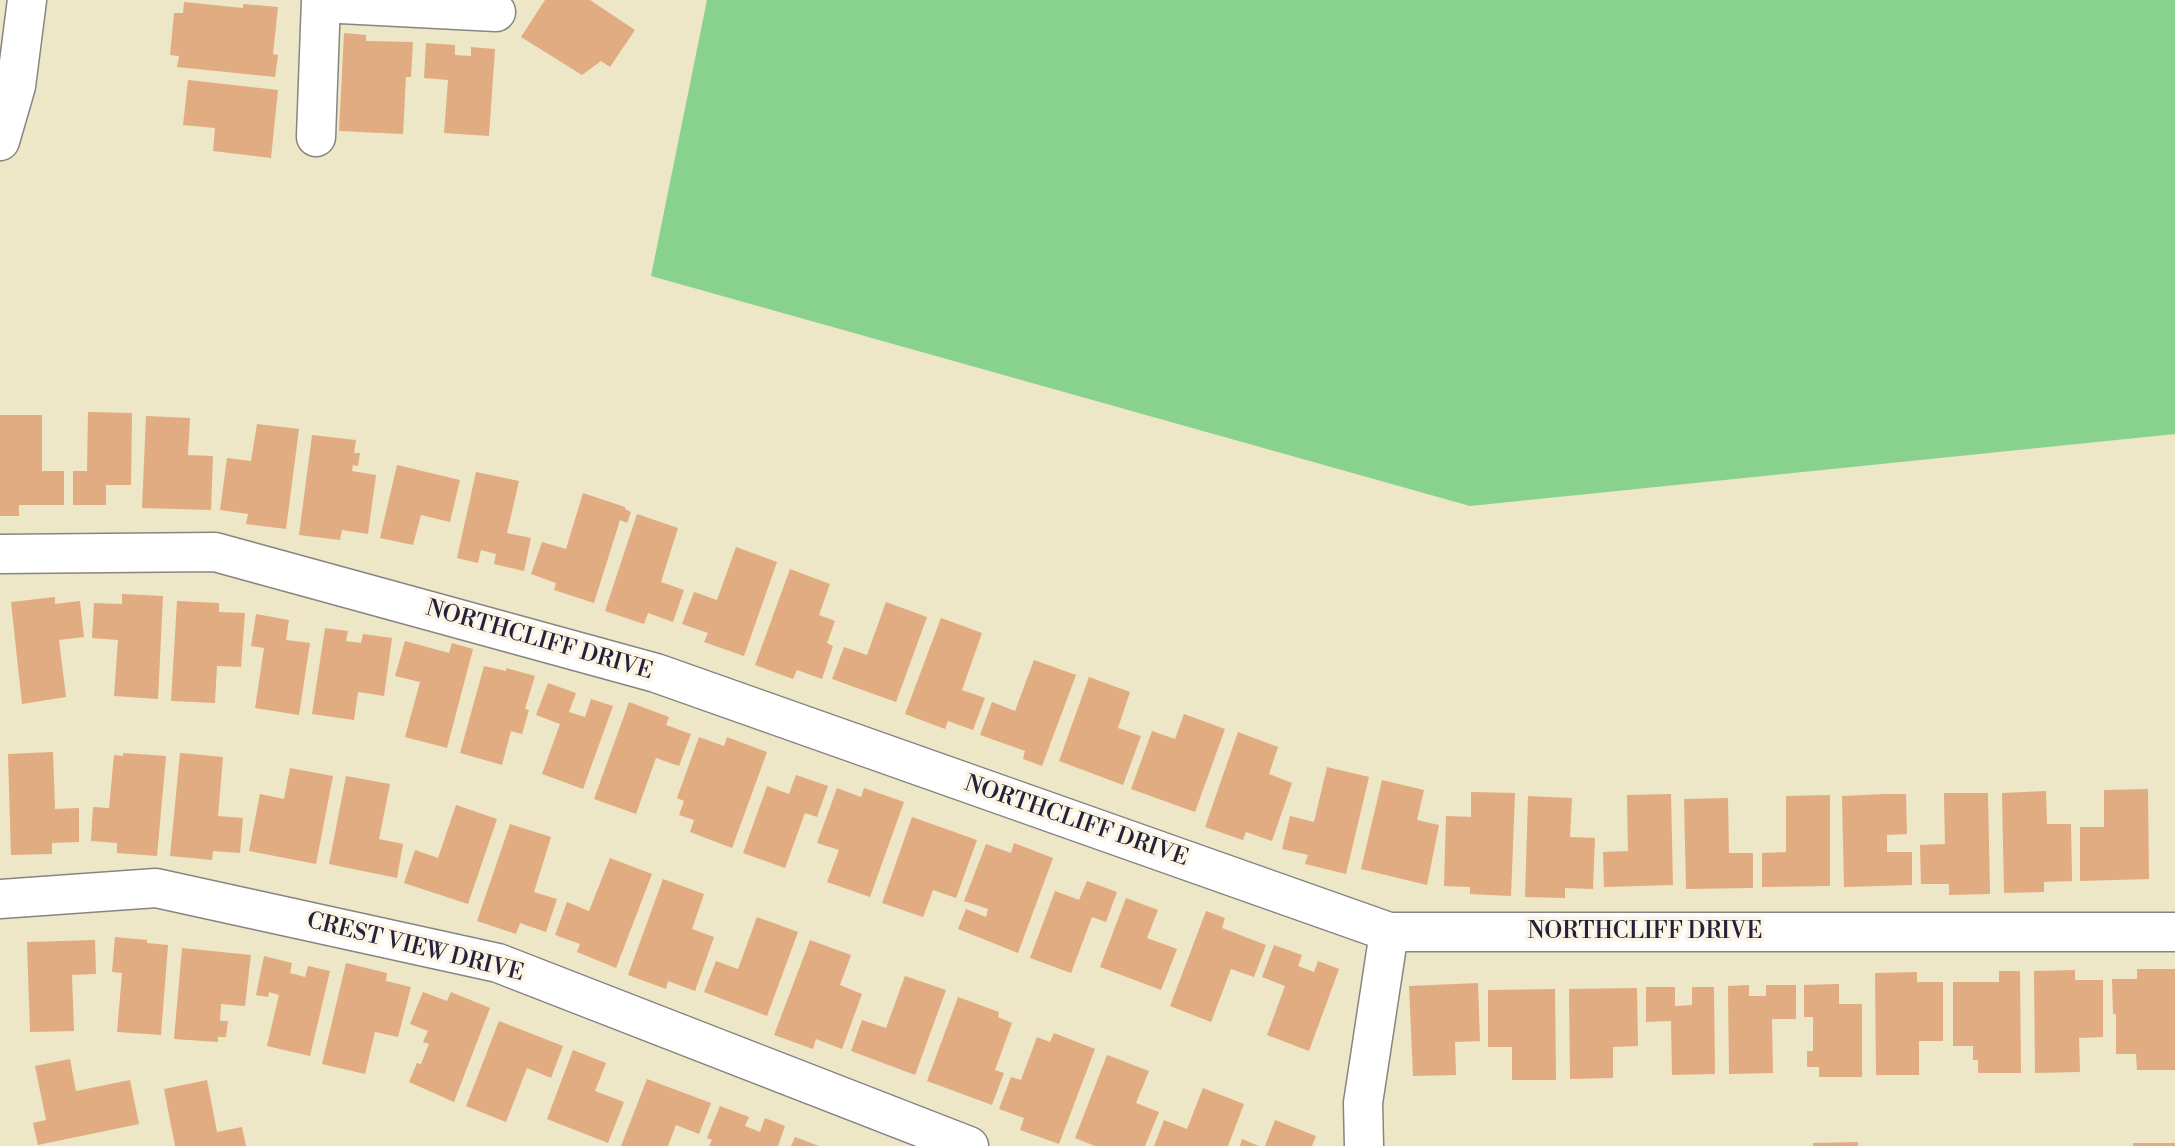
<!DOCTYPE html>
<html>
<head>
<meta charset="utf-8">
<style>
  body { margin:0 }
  canvas { display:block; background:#ede6c7 }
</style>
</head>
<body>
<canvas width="2175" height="1146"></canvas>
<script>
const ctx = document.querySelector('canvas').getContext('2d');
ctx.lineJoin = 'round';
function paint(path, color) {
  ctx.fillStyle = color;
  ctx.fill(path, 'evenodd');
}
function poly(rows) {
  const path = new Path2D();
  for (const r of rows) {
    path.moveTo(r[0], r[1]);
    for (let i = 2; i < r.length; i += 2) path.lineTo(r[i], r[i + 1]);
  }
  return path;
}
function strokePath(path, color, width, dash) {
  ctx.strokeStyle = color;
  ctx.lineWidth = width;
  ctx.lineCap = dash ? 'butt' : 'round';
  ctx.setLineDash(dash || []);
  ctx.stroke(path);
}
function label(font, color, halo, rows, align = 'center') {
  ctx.font = font + ' "Libre Bodoni",serif';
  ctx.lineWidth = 7;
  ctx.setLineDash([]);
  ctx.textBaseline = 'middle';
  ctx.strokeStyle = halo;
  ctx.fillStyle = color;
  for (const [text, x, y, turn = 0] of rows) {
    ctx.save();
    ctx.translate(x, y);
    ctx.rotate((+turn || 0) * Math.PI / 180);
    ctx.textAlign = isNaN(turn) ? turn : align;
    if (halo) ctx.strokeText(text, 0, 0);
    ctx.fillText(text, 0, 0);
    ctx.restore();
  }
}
paint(poly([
  [707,0,2175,0,2175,434,1470,506,651,276]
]), '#89d28e');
paint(poly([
  [545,0,590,0,635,30,610,67,601,61,582,75,521,37],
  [184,2,243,8,243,4,278,7,273,54,278,55,275,77,177,67,179,56,170,55,174,13,183,13],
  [344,33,366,35,366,41,413,42,411,77,406,77,403,134,339,131],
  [426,43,455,45,455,55,471,56,471,47,495,49,489,136,444,133,448,80,424,78],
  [188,80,278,90,271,158,213,151,215,128,183,125],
  [88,412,132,413,131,485,106,485,106,505,73,505,73,471,87,471],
  [0,415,42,415,42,471,64,471,64,505,19,505,19,516,0,516],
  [146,416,190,418,188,455,213,456,211,510,142,508],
  [257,424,299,429,286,529,246,524,248,514,220,510,227,458,251,461],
  [312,435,356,440,354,453,360,453,358,466,353,465,352,471,376,475,368,534,342,530,340,540,299,535],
  [397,465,460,480,450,522,421,515,413,545,380,538],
  [476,472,519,481,507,533,531,538,524,571,494,564,496,554,481,550,478,563,457,558],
  [583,493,625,507,625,509,631,512,627,523,620,520,594,603,554,590,556,583,531,574,542,542,566,549],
  [637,514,678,528,661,582,684,590,673,622,648,613,644,624,605,611],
  [736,547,777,562,744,656,704,642,708,633,682,624,694,592,717,600],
  [790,569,830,584,819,615,835,621,827,643,833,646,822,679,797,670,793,679,755,665],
  [122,594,163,596,158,699,114,696,118,640,92,638,94,603,122,604],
  [55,597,55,604,80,601,84,637,59,640,66,697,22,704,11,602],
  [177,601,219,603,219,612,245,613,241,667,217,666,215,703,171,701],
  [886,602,927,617,896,702,832,679,844,647,867,655],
  [256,614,289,620,286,640,310,643,299,715,255,708,264,648,251,646],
  [941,618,982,633,962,690,985,698,973,730,948,721,945,729,905,714],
  [325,628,348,631,346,641,361,643,363,634,392,638,384,696,358,692,354,720,312,714],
  [405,641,449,653,452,643,473,649,447,748,405,737,420,682,395,676],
  [1034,660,1076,675,1042,766,1023,759,1025,751,980,735,992,702,1015,711],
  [484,666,506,671,506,668,535,676,525,709,529,710,522,734,511,731,502,765,460,753],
  [1089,677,1130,692,1118,728,1141,736,1123,785,1059,761],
  [548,683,576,693,569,712,585,717,591,699,613,706,583,789,542,774,560,724,536,715],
  [629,702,669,717,666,725,691,734,679,766,656,758,636,814,594,799],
  [1184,714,1225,729,1195,812,1131,789,1152,731,1175,739],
  [1238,732,1278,747,1269,774,1292,783,1272,841,1246,832,1243,840,1205,827],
  [699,737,724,746,727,737,767,752,732,848,690,832,694,820,679,815,684,801,677,798],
  [53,752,55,809,79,808,79,842,52,843,52,854,11,855,8,754],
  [123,753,166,756,157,856,117,853,117,843,91,841,93,807,109,808,114,755,123,756],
  [180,753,223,757,218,816,243,818,240,853,213,851,212,860,170,856],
  [1327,767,1369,777,1346,874,1305,864,1308,855,1282,849,1290,816,1314,822],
  [290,768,333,776,316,864,249,851,260,794,284,799],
  [796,775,828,786,817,817,805,813,785,868,743,853,767,786,789,794],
  [346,776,390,784,379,839,403,844,397,878,329,864],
  [1382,780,1424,790,1417,820,1439,825,1427,885,1361,869],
  [837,788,861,797,864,788,904,802,870,897,827,882,839,850,817,843],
  [2148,789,2149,879,2080,881,2080,827,2104,827,2104,790],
  [2046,791,2047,824,2071,824,2072,881,2044,882,2044,892,2004,893,2002,793],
  [1471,792,1515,793,1511,896,1470,894,1470,887,1444,886,1446,816,1471,817],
  [1944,793,1988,793,1990,894,1949,895,1949,884,1921,884,1920,845,1945,844],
  [1671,794,1673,885,1604,887,1603,852,1628,851,1627,795],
  [1886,794,1906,794,1907,834,1887,835,1887,852,1912,852,1912,885,1844,887,1842,796],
  [1830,795,1830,886,1762,887,1762,853,1786,852,1786,796],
  [1528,796,1572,798,1570,837,1595,838,1593,889,1565,888,1565,898,1525,897],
  [1728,798,1729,853,1753,853,1753,888,1686,889,1684,799],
  [456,805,497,819,468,904,404,883,415,850,438,858],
  [912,817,977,840,956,898,933,890,923,917,882,903],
  [510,824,551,837,534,892,557,899,546,932,520,923,516,934,477,921],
  [1014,843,1053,858,1018,953,958,929,966,909,986,917,988,909,964,901,986,844,1011,853],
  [610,858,652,874,616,968,577,952,580,944,555,935,567,902,589,911],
  [663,879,704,894,692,929,714,937,695,991,668,981,666,989,628,975],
  [1087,881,1117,892,1106,922,1092,917,1071,973,1030,958,1055,891,1079,900],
  [1126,898,1158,910,1147,938,1177,949,1161,990,1100,967],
  [1206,911,1225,918,1222,928,1266,945,1254,977,1231,969,1211,1022,1170,1006],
  [757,917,798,932,767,1016,704,992,716,961,738,969],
  [115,937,147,940,147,943,168,945,161,1035,117,1032,122,973,112,972],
  [95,940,96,974,72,975,74,1031,30,1032,27,942],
  [810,940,851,955,840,985,862,994,842,1049,816,1039,813,1049,774,1035],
  [1274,945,1302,955,1298,966,1314,972,1318,961,1339,969,1309,1051,1267,1035,1285,986,1262,977],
  [182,948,251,955,245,1006,221,1004,220,1021,228,1021,226,1037,218,1037,218,1042,174,1039],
  [264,956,292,963,290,973,305,977,308,966,330,971,310,1056,267,1046,279,995,269,992,268,997,256,995],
  [346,963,387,973,386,981,411,987,398,1037,375,1032,365,1074,322,1064],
  [2137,969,2175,969,2175,1070,2137,1070,2136,1054,2116,1054,2116,1014,2113,1014,2112,979,2137,979],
  [2075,970,2075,980,2103,980,2103,1037,2079,1038,2080,1072,2035,1073,2034,971],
  [1999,971,2020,971,2021,1073,1978,1073,1978,1060,1973,1060,1973,1046,1953,1046,1953,982,1999,982],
  [1917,972,1917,982,1943,982,1943,1041,1919,1041,1919,1075,1876,1075,1875,973],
  [905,976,946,990,915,1075,851,1051,862,1020,886,1028],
  [1478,983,1480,1041,1455,1042,1456,1075,1413,1076,1409,986],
  [1839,984,1839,1004,1862,1004,1862,1077,1819,1077,1819,1067,1807,1067,1807,1051,1813,1051,1813,1017,1804,1017,1804,985],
  [1749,985,1749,996,1766,996,1766,985,1796,985,1796,1019,1772,1019,1773,1073,1729,1074,1728,986],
  [1646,987,1675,987,1675,1006,1692,1005,1692,987,1714,987,1715,1074,1672,1075,1671,1021,1646,1022],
  [1637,988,1638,1046,1613,1047,1613,1078,1570,1079,1569,989],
  [1555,989,1556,1080,1512,1080,1512,1047,1488,1047,1488,990],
  [423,992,447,1001,451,992,490,1008,454,1102,409,1082,417,1063,421,1064,429,1044,423,1042,428,1031,410,1024],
  [958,997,999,1012,998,1017,1012,1023,995,1070,1004,1073,992,1105,927,1081],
  [499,1021,563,1046,551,1078,527,1068,506,1122,466,1106],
  [1054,1033,1095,1049,1059,1144,1020,1130,1024,1118,999,1109,1011,1077,1021,1080,1037,1037,1050,1042],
  [573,1050,606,1063,595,1091,624,1102,608,1143,547,1119],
  [1107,1055,1149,1071,1136,1103,1159,1112,1145,1146,1095,1146,1075,1138],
  [70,1059,76,1091,130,1080,139,1124,38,1145,33,1123,46,1120,35,1066],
  [647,1079,711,1103,699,1134,676,1125,668,1146,621,1146],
  [207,1080,217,1132,242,1127,246,1146,175,1146,164,1089],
  [1203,1088,1244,1104,1228,1146,1154,1146,1164,1120,1187,1129],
  [720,1106,749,1117,745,1126,760,1132,765,1118,785,1126,778,1146,709,1146,712,1140,707,1138],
  [1275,1120,1316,1136,1312,1146,1265,1146],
  [795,1137,819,1146,791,1146],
  [1242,1139,1259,1146,1240,1146],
  [1858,1142,1858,1146,1813,1146,1813,1143],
  [2133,1143,2175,1143,2175,1146,2133,1146]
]), '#e1ac81');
const minor = poly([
  [321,3,496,12],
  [316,137,321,0],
  [0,141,16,86,27,0],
  [0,554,215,552,656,673,1389,932,2175,932],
  [0,899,156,888,498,963,969,1146],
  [1364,1146,1363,1103,1389,932]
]);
strokePath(minor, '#888481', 41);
strokePath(minor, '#fff', 38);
label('23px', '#22223b', '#fcf5e5', [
  ["NORTHCLIFF DRIVE",539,641,16],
  ["NORTHCLIFF DRIVE",1076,822,19],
  ["NORTHCLIFF DRIVE",1645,932],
  ["CREST VIEW DRIVE",415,948,14]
]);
</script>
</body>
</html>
